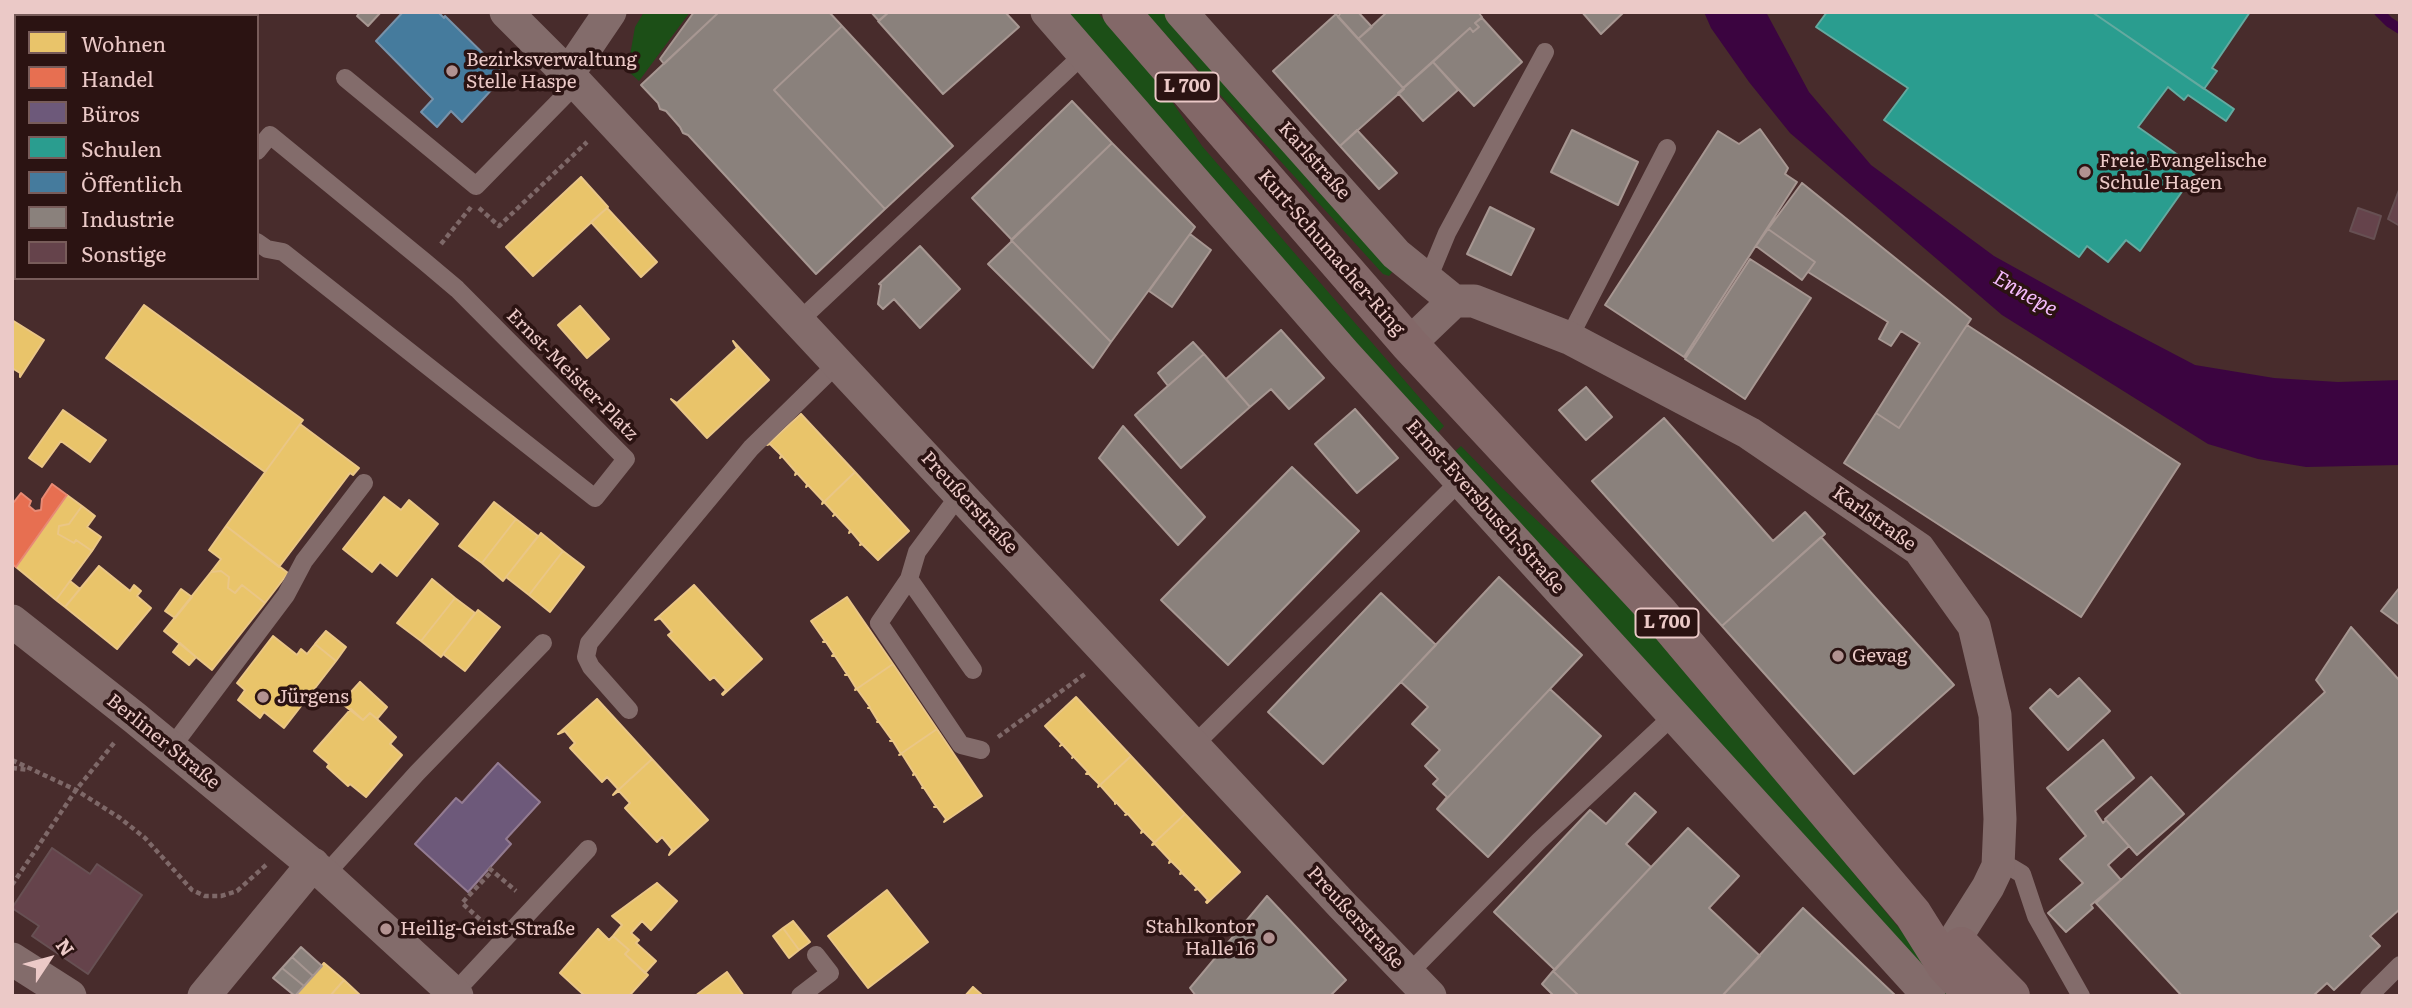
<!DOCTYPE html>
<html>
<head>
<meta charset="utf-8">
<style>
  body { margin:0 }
  #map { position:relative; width:2412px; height:1008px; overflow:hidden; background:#482c2c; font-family:Literata,serif }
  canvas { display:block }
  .frame { position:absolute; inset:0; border:14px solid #ebc9c7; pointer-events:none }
  .legend { position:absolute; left:14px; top:14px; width:245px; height:266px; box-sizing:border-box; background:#2b1312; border:2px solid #785c5a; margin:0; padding:9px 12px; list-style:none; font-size:21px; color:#ebc9c7 }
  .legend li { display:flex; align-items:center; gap:14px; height:35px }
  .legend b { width:35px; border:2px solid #785c5a }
  .north { position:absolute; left:14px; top:924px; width:70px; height:70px; -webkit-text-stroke:5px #2b1312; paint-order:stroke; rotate:54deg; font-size:19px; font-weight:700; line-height:28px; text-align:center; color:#ebc9c7 }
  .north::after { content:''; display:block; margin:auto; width:24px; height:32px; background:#ebc9c7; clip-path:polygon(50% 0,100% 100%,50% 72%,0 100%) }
</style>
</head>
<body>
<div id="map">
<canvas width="2412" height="1008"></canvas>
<div class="frame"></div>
<ul class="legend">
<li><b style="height:19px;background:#e9c46a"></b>Wohnen</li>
<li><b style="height:19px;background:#e76f51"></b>Handel</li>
<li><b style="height:19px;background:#6d597a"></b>Büros</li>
<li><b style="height:19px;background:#2a9d8f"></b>Schulen</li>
<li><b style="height:19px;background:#457b9d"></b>Öffentlich</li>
<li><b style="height:19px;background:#8a817c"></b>Industrie</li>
<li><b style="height:19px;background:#65434b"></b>Sonstige</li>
</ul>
<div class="north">N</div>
</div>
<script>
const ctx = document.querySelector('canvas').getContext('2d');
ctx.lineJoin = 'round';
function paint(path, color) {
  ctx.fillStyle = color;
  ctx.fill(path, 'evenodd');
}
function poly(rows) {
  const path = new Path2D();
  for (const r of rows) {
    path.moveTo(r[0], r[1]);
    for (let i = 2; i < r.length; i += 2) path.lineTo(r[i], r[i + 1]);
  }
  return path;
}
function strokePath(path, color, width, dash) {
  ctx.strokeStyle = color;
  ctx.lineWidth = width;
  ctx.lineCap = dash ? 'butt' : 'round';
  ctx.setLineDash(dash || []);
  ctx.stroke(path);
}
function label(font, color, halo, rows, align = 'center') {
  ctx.font = font + ' Literata,serif';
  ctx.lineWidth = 7;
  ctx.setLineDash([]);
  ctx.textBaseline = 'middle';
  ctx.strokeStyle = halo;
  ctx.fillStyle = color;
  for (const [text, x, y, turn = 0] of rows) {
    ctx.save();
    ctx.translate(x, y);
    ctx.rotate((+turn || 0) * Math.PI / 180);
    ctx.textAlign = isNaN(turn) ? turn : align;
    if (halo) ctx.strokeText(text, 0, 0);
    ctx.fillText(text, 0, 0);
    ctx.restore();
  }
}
paint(poly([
  [644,12,690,12,639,81,629,72,629,61,635,27],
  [1062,12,1097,12,1136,56,1167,94,1202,146,1444,426,1436,435],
  [1145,12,1168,12,1394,270,1389,276,1383,274],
  [1461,446,1502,488,1622,599,1718,708,1955,996,1942,996,1452,454]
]), '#1c4f17');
paint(poly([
  [1704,12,1766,12,1809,92,1871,165,1994,256,2113,322,2195,365,2274,378,2338,382,2400,380,2400,465,2306,467,2258,459,2208,444,2002,315,1790,133,1749,82,1711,28]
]), '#3b0440');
const homes = poly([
  [12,112,16,114,16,159,12,164,12,112],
  [581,177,608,207,533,276,506,247,581,177],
  [607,208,657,262,641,277,591,222,607,208],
  [144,305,303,420,265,472,106,358,144,305],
  [580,306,609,339,587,358,558,325,580,306],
  [12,320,44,340,20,377,20,373,12,368,12,320],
  [733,341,769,380,707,438,671,399,677,403,737,348,733,341],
  [63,410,106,440,90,462,61,441,42,467,29,458,63,410],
  [801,414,855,472,822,504,823,501,808,485,806,487,807,484,797,473,795,475,796,472,782,456,780,458,781,455,770,444,767,445,801,414],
  [300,424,359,468,353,475,350,473,279,567,226,526,300,424],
  [855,472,909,531,878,560,862,544,860,545,861,543,851,531,849,533,850,530,835,514,833,516,835,514,824,502,822,504,855,472],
  [67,495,82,506,69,524,59,526,58,534,74,543,76,540,92,551,56,600,16,567,67,495],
  [384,497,401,510,409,500,438,524,397,576,380,562,372,572,343,549,384,497],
  [494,502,516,519,482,563,459,546,494,502],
  [82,506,95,516,87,527,101,537,92,551,76,540,74,543,58,534,59,526,69,524,82,506],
  [516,519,538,536,503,581,482,563,516,519],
  [226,526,288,573,265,603,242,585,235,593,228,588,229,577,221,571,211,572,221,559,209,550,226,526],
  [541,533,563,551,529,595,506,577,541,533],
  [563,551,584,567,550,612,529,595,563,551],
  [99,566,130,591,134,585,141,591,137,596,151,608,117,649,65,607,99,566],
  [221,571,229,577,228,588,235,593,242,585,265,603,212,670,164,631,211,572,221,571],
  [432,579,455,598,421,641,397,623,432,579],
  [70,581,80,589,65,607,56,600,70,581],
  [694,585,762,659,723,695,722,694,726,690,714,677,710,680,668,635,672,632,660,618,655,620,694,585],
  [181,589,192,597,175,618,165,611,181,589],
  [847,597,893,664,855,690,856,688,848,675,845,675,847,674,835,656,832,656,834,654,826,642,823,642,825,641,811,621,847,597],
  [455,598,475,613,441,657,421,641,455,598],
  [478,610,500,627,465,671,443,654,478,610],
  [326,631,346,647,336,661,315,644,326,631],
  [273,636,297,655,301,649,307,654,315,644,336,661,284,728,264,712,260,718,238,700,245,690,237,683,273,636],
  [180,643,196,657,189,665,173,652,180,643],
  [893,664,937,729,899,755,901,754,893,741,890,741,892,740,879,722,877,722,878,721,870,708,868,708,870,707,857,689,855,690,893,664],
  [360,682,387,707,377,719,370,713,363,720,341,703,360,682],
  [1076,697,1131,756,1098,787,1099,784,1089,774,1086,774,1088,772,1073,756,1072,758,1073,756,1062,744,1060,746,1062,744,1045,726,1076,697],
  [597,699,652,759,613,795,618,789,607,777,602,782,570,748,575,743,565,731,558,734,597,699],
  [351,709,363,720,370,713,377,719,396,737,390,744,402,755,366,797,350,784,348,786,327,767,329,764,314,751,351,709],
  [937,729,982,796,944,822,946,819,937,807,934,807,936,806,924,788,922,788,923,787,915,774,913,775,914,773,902,754,899,755,937,729],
  [1131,756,1185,814,1152,845,1154,842,1143,831,1141,833,1142,830,1128,814,1125,815,1127,814,1116,802,1115,804,1115,802,1100,785,1098,787,1131,756],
  [652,759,708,820,669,855,672,849,662,837,657,842,625,808,630,803,619,791,613,795,652,759],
  [1185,814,1240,872,1207,903,1206,902,1208,900,1198,889,1195,890,1197,888,1182,873,1180,874,1181,871,1171,861,1169,863,1170,860,1155,844,1152,845,1185,814],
  [657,883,677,901,651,930,642,921,631,933,639,940,636,943,656,961,645,973,625,954,629,950,613,936,622,925,612,916,657,883],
  [887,890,928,942,868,988,828,936,887,890],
  [793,921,810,942,799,950,783,928,793,921],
  [783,928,799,950,789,958,773,936,783,928],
  [598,929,609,940,613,936,629,950,625,954,648,975,629,996,585,996,560,973,598,929],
  [324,963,344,980,330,996,295,996,324,963],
  [727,972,744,996,695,996,727,972],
  [344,980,361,996,330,996,344,980],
  [973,987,983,996,965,996,973,987]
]);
paint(homes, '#e9c46a');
strokePath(homes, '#eac686', 2);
const shops = poly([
  [52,484,67,495,16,567,12,564,12,501,14,502,21,493,31,501,29,506,35,511,41,510,42,499,52,484]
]);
paint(shops, '#e76f51');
strokePath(shops, '#e88a74', 2);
const offices = poly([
  [498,763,540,802,506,839,511,844,468,892,415,844,456,798,462,803,498,763]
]);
paint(offices, '#6d597a');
strokePath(offices, '#937b91', 2);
const schools = poly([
  [1827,12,2092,12,2234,109,2226,121,2188,95,2184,100,2168,87,2138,127,2198,169,2140,251,2126,240,2108,262,2087,246,2079,257,1884,120,1908,88,1816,27,1827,12],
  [2092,12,2250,12,2212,68,2217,71,2204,89,2092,12]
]);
paint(schools, '#2a9d8f');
strokePath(schools, '#64aaa0', 2);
const public = poly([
  [403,12,438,12,444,18,445,16,505,75,462,122,451,111,437,127,421,112,433,99,376,41,403,12]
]);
paint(public, '#457b9d');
strokePath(public, '#7792aa', 2);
const industry = poly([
  [360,12,381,12,368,26,357,16,360,12],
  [694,12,719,12,664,64,660,59,694,12],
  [719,12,829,12,842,26,774,90,885,209,816,274,688,135,683,133,680,127,666,111,660,109,658,103,641,85,719,12],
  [871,12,889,12,879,21,871,12],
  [889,12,1005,12,1019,27,943,94,878,21,889,12],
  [1341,12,1358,12,1372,27,1358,39,1338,17,1341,12],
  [1478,12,1482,17,1475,23,1479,27,1473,32,1470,28,1403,88,1358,39,1387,12,1478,12],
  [1582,12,1624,12,1601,34,1582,12],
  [1336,14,1404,89,1340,146,1273,71,1336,14],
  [1482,18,1522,62,1474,106,1433,62,1470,28,1473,32,1479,27,1475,23,1482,18],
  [842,26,953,146,885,209,774,90,842,26],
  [1433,62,1458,90,1423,121,1398,93,1433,62],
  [1072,101,1112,143,1012,240,972,198,1072,101],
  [1760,129,1788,168,1785,174,1797,182,1684,357,1605,305,1718,131,1739,144,1760,129],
  [1357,130,1397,173,1379,189,1340,146,1357,130],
  [1572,130,1638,162,1618,205,1551,172,1572,130],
  [1112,143,1195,227,1111,342,1011,240,1112,143],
  [1802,183,1971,319,1899,428,1876,413,1920,343,1901,331,1891,346,1879,339,1888,322,1808,272,1815,262,1768,229,1802,183],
  [1490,207,1534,229,1511,275,1467,254,1490,207],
  [1768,229,1815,262,1802,280,1756,246,1768,229],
  [1190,234,1211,250,1172,307,1149,291,1190,234],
  [1012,241,1111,342,1093,368,988,264,1012,241],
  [920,246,960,289,920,328,894,299,883,309,878,304,881,285,879,284,920,246],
  [1750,259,1811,298,1745,399,1685,359,1750,259],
  [1967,325,2180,464,2081,617,1844,463,1876,413,1899,428,1967,325],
  [1281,330,1324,378,1289,409,1271,389,1250,407,1226,379,1281,330],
  [1193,342,1204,354,1168,386,1158,373,1193,342],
  [1204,354,1250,407,1181,468,1135,415,1204,354],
  [1586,387,1612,417,1586,440,1559,410,1586,387],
  [1355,409,1398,458,1357,493,1315,444,1355,409],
  [1664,418,1773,541,1805,512,1825,534,1722,626,1592,481,1664,418],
  [1123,426,1205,517,1178,545,1099,458,1123,426],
  [1292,467,1359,531,1228,665,1161,600,1292,467],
  [1821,537,1954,685,1854,774,1722,626,1821,537],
  [1499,577,1582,655,1437,809,1447,797,1433,784,1438,779,1425,766,1440,750,1412,724,1428,707,1401,682,1499,577],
  [2400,587,2400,625,2381,611,2400,587],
  [1381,593,1436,645,1323,764,1268,712,1381,593],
  [2351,627,2400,681,2400,909,2370,936,2380,946,2334,990,2327,983,2313,996,2182,996,2096,903,2325,692,2316,680,2351,627],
  [2079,678,2110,711,2068,750,2030,708,2050,689,2058,697,2079,678],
  [1550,689,1601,736,1488,857,1437,809,1550,689],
  [2103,740,2134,778,2095,811,2103,823,2106,820,2129,846,2108,865,2121,880,2091,905,2093,908,2066,932,2048,913,2083,883,2060,859,2086,836,2047,788,2103,740],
  [2151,777,2184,814,2137,855,2105,819,2151,777],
  [1635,793,1656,812,1626,844,1651,867,1555,970,1494,912,1590,810,1606,824,1635,793],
  [1688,828,1739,876,1709,908,1760,956,1722,996,1579,996,1553,971,1688,828],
  [1267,896,1346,980,1330,996,1196,996,1190,988,1267,896],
  [1803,908,1896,996,1722,996,1803,908],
  [301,947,322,966,313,976,292,957,301,947],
  [292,957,313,976,304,986,282,968,292,957],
  [282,968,304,986,295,996,273,978,282,968],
  [1553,971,1579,996,1554,996,1542,984,1553,971]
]);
paint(industry, '#8a817c');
strokePath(industry, '#a79792', 2);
strokePath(poly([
  [2379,12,2389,22,2400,29]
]), '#3b0440', 10);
const building = poly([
  [2399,190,2400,190,2400,226,2388,219,2399,190],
  [2358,208,2381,216,2374,239,2350,231,2358,208],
  [52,848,90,874,97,864,142,895,88,974,32,936,39,926,12,908,52,848]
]);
paint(building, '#65434b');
strokePath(building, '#675053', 2);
strokePath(poly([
  [479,208,499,226,587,142],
  [441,244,471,207],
  [998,737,1085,674],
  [12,760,76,790,120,818,145,838,192,890,205,896,221,896,237,891,266,865],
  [12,768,29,770],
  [489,868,516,891],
  [12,885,76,790,114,743],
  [486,925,462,903,492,871]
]), '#7e6868', 4.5, [5, 3.5]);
strokePath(poly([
  [12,57,16,60],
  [345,78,476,186,577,83],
  [257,151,270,135,425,262,457,289,626,459,595,498,283,252,267,249,257,242],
  [1428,279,1447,233,1545,52],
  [799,321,1084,54],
  [1569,338,1667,148],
  [960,494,917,552,909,579,973,670],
  [909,579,879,623,961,745,981,750],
  [629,710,591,667,586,657,589,643,751,448,838,363],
  [1193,746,1461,480],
  [171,748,286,595,304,561,364,483],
  [1998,866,2012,868,2022,874,2036,916,2081,996],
  [325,875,417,773,543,643],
  [1408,974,1539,841,1674,715],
  [454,993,588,849],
  [800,996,830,973,816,955],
  [2369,996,2400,965]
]), '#836c6b', 18);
strokePath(poly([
  [506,12,568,74,1342,905,1430,996],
  [1047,12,1344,353,1929,996],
  [1181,12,1396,254,1454,301,1474,301,1569,338,1749,433,1919,549,1974,626,1995,715,2000,819,1998,866,1988,887,1955,939],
  [568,74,610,12],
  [1409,344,1454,301],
  [12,621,135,718,325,875,457,996],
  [12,959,70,996],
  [204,996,313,864]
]), '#836c6b', 33);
strokePath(poly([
  [1121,12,1409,344,1660,614,1913,914,1945,965,1974,996],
  [1961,946,2011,996]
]), '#836868', 38);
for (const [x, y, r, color] of [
  [452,71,7,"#b29291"],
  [2085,172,7,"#b29291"],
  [1838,656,7,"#b29291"],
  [263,697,7,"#b29291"],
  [386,929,7,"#b29291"],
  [1269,938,7,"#b29291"]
]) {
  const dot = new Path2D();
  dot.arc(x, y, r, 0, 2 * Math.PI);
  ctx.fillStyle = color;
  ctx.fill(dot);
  strokePath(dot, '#2b1312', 2.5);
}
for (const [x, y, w] of [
  [1187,87,63],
  [1667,623,63]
]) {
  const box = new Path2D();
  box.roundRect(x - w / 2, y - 14.5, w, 29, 5);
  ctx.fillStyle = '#2b1312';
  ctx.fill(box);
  strokePath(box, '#ebc9c7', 2);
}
label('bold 18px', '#ebc9c7', null, [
  ["L 700",1187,87],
  ["L 700",1667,623]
]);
label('19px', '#ebc9c7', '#2b1312', [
  ["Bezirksverwaltung",466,60],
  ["Stelle Haspe",466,82],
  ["Freie Evangelische",2099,161],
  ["Schule Hagen",2099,183],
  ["Gevag",1852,656],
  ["Jürgens",277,697],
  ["Stahlkontor",1255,927,"right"],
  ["Halle 16",1255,949,"right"],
  ["Heilig-Geist-Straße",400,929]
], 'left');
label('19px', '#ebc9c7', '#2b1312', [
  ["Karlstraße",1314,161,48],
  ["Kurt-Schumacher-Ring",1331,253,49],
  ["Ernst-Meister-Platz",572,375,45],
  ["Preußerstraße",969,503,47],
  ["Ernst-Eversbusch-Straße",1485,507,48],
  ["Karlstraße",1874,519,35],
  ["Berliner Straße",163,742,39],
  ["Preußerstraße",1355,918,47]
]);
label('italic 21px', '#f4bafb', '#2b1312', [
  ["Ennepe",2025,294,30]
]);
</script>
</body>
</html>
